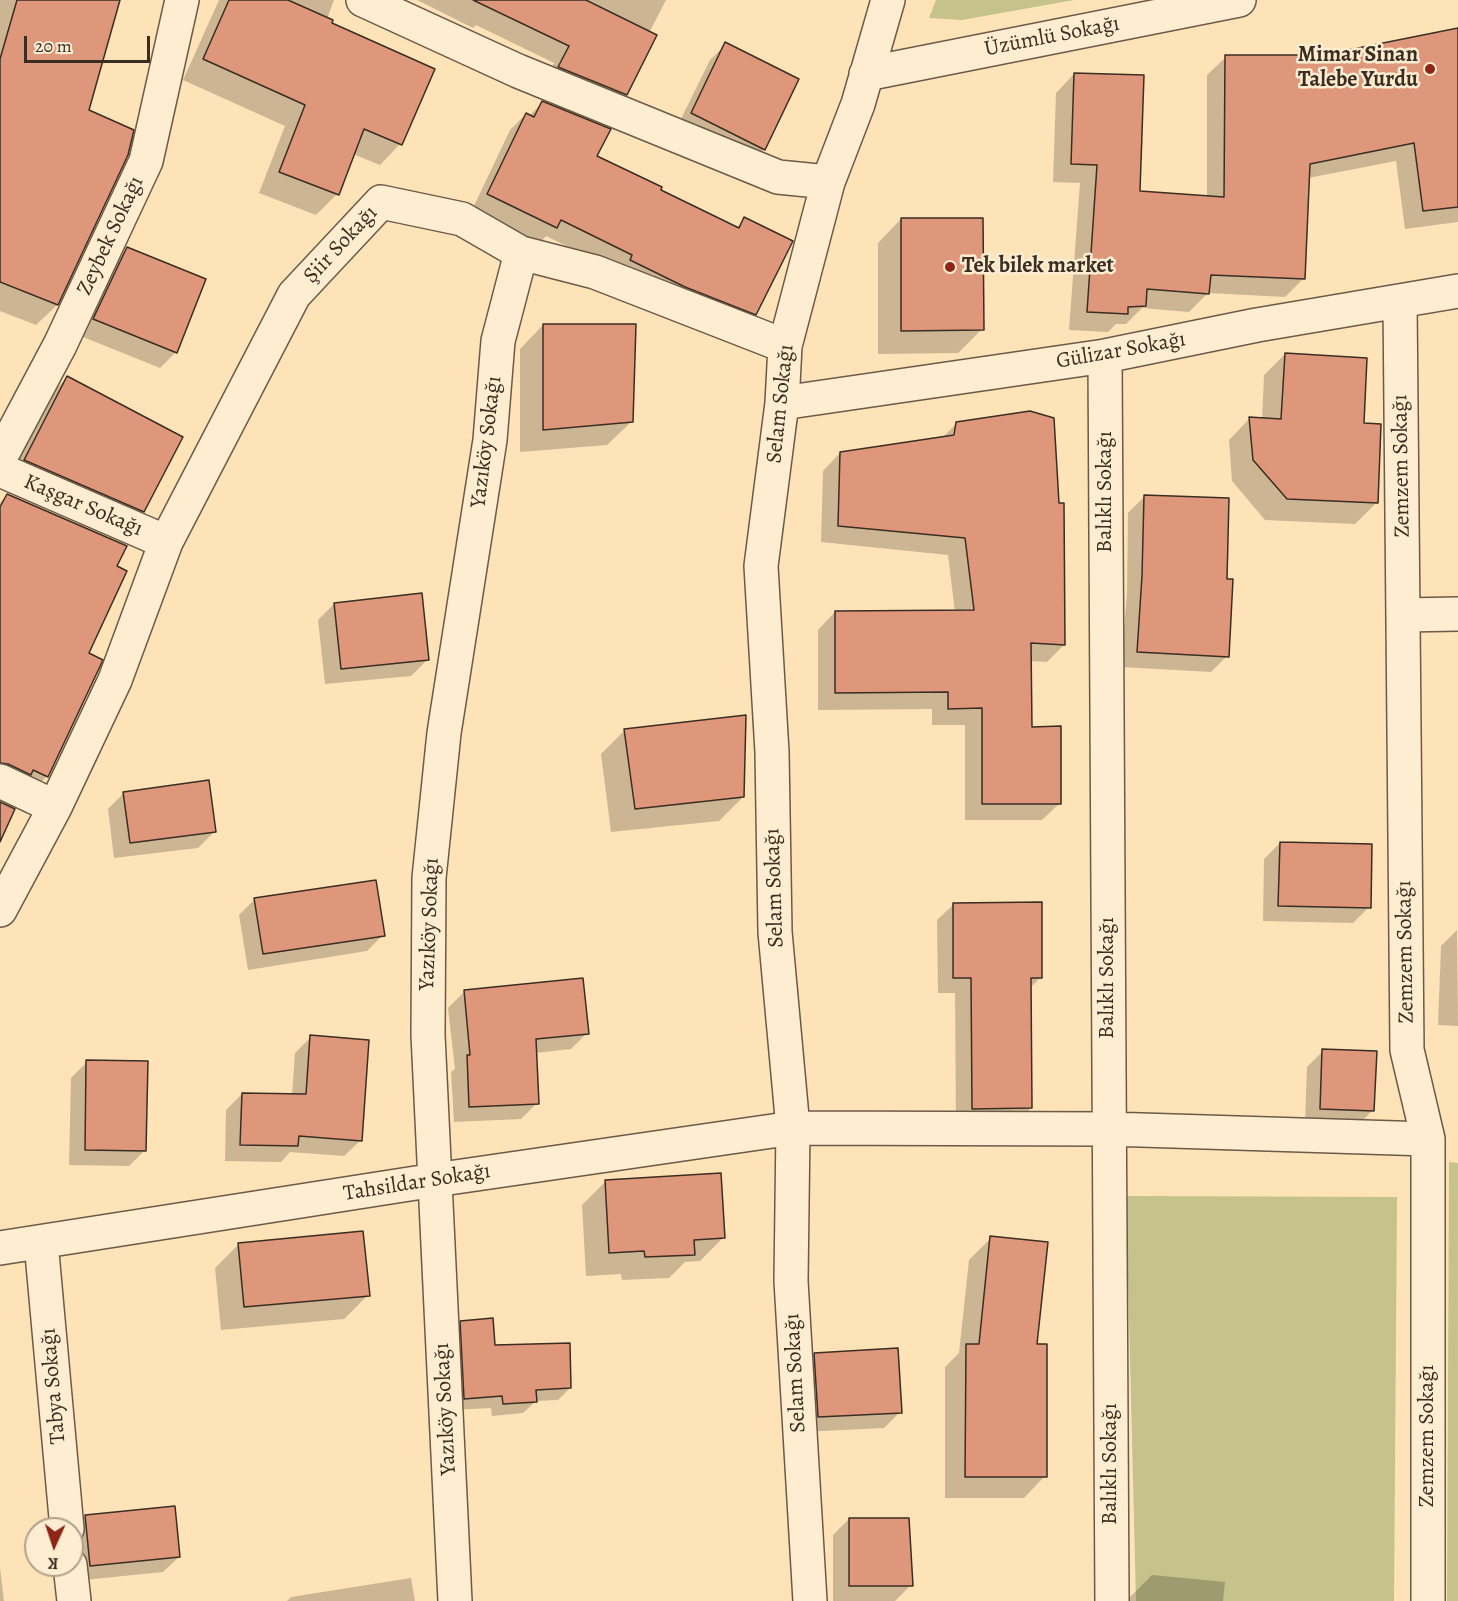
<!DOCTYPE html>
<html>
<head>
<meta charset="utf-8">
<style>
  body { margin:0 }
  #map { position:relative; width:1458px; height:1601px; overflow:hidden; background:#fee3b8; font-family:Alegreya,serif }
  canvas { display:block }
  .north { position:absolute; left:24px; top:1517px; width:60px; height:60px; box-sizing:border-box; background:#feedd1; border:2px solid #b0a08b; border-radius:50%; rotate:183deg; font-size:16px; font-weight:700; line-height:24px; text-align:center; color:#3a2d22 }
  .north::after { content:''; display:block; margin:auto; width:21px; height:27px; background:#8f2418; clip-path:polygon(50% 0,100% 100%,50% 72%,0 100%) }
  .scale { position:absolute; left:24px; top:36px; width:126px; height:27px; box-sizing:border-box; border:3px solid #3a2d22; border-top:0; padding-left:8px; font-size:18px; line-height:21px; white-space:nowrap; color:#3a2d22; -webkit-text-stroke:4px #feedd1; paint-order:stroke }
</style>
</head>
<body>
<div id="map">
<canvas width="1458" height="1601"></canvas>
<div class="north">K</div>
<div class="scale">20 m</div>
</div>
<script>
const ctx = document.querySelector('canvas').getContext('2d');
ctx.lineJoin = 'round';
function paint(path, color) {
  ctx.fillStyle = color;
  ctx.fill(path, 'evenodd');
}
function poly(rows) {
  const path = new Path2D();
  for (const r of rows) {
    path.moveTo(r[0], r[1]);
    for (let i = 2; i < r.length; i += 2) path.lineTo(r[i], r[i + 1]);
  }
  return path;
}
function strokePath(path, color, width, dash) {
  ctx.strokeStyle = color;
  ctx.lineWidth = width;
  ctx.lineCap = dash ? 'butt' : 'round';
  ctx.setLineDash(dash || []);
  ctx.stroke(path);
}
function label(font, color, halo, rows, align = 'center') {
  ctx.font = font + ' Alegreya,serif';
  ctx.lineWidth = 5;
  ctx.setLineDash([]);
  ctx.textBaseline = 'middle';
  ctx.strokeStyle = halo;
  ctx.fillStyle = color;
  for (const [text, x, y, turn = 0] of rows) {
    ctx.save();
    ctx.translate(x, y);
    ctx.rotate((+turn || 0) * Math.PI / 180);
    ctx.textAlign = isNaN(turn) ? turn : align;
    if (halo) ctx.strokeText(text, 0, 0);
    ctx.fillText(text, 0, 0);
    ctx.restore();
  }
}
paint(poly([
  [936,0,1074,0,962,20,929,18],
  [1449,1162,1458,1163,1458,1601,1447,1601],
  [1126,1196,1397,1197,1394,1601,1136,1601]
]), '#c5c28b');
paint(poly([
  [0,0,119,0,87,111,127,154,57,305,36,325,0,311],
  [219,0,334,0,327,19,330,24,433,69,400,144,380,165,353,154,337,194,316,215,259,193,285,126,183,80],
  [417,0,666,0,649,33,626,94,610,110,544,83,554,63,476,25,473,28],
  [1458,30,1458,222,1405,229,1396,161,1308,178,1304,278,1285,297,1208,293,1189,312,1142,308,1126,324,1116,324,1108,332,1069,330,1080,183,1053,182,1056,93,1074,74,1139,192,1207,197,1207,75,1226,57,1323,57],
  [726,44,764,149,748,165,676,129,710,60],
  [542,103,595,157,659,191,736,228,745,219,755,314,739,330,546,236,540,243,472,210,510,130,526,114,529,116],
  [901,219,982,329,958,353,878,354,878,243],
  [127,249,176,352,160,368,78,335,111,265],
  [543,325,631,422,607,445,520,452,520,349],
  [1285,354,1362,424,1376,503,1355,524,1265,520,1232,481,1229,440,1249,419,1262,420,1264,375],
  [67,378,143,511,127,527,10,476,51,394],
  [957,423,1064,645,1047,662,1030,661,1031,728,1060,803,1042,820,965,820,965,725,932,725,932,709,818,710,818,630,835,612,955,612,948,555,821,542,823,471,840,453,942,438],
  [7,495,115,567,47,776,29,794,0,787,0,503],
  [1144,497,1226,580,1227,656,1211,672,1121,667,1127,593,1128,513],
  [334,604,427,660,411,676,325,684,318,620],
  [625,730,743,797,719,821,611,832,601,754],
  [124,793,214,832,198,848,114,858,108,809],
  [1280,843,1369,907,1353,923,1263,921,1264,859],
  [255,899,383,935,367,951,248,970,239,915],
  [953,905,1041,977,1030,988,1031,1108,1015,1124,956,1124,955,993,938,993,937,920],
  [1457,930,1458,1026,1438,1025,1441,946],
  [464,992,587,1033,571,1049,535,1053,537,1103,521,1119,454,1122,451,1072,455,1069,448,1008],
  [311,1037,360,1141,344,1156,290,1152,281,1162,225,1161,226,1110,242,1094,292,1095,295,1053],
  [1323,1051,1373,1110,1357,1126,1305,1124,1307,1067],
  [87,1062,145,1150,129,1166,69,1165,71,1078],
  [606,1181,724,1237,700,1261,685,1262,669,1278,622,1280,621,1274,586,1276,582,1205],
  [991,1238,1035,1345,1045,1476,1024,1498,945,1498,945,1367,959,1353,969,1260],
  [239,1244,368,1295,344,1319,221,1330,215,1268],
  [461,1322,494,1347,570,1388,558,1400,536,1401,523,1413,492,1416,491,1408,453,1410,449,1334],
  [815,1354,900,1412,884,1428,802,1432,799,1370],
  [86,1516,179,1557,163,1572,74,1581,72,1555,72,1530],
  [849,1519,911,1585,895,1601,833,1601,833,1535],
  [0,1568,4,1601,0,1601],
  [1152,1575,1225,1582,1223,1601,1130,1601,1130,1597],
  [411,1578,415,1601,287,1601,291,1597]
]), '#0003');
const building = poly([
  [17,0,120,0,89,110,134,130,128,155,58,305,0,282,0,59,17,0],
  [229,0,288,0,333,20,332,23,435,69,402,145,364,129,339,195,279,172,305,105,203,59,229,0],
  [473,0,586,0,657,35,627,95,558,67,569,46,473,0],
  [1458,28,1458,207,1423,211,1414,143,1310,164,1305,279,1211,275,1209,294,1147,289,1146,306,1128,307,1128,314,1087,312,1097,165,1071,164,1074,73,1144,75,1140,191,1224,197,1225,55,1323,55,1458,28],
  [725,42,799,79,765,150,691,113,725,42],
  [542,101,611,129,597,156,662,187,661,190,739,228,744,217,793,241,756,315,685,287,630,260,632,255,561,220,557,228,487,194,526,113,534,117,542,101],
  [901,218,983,218,984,330,901,331,901,218],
  [127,247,206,279,177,353,93,319,127,247],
  [543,324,636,324,633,422,543,430,543,324],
  [1285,353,1367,358,1364,423,1381,424,1378,503,1287,499,1253,460,1249,417,1281,419,1285,353],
  [67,376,183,437,144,512,24,460,67,376],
  [1030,411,1054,418,1059,503,1064,503,1065,645,1031,643,1032,727,1061,726,1061,804,982,804,982,708,948,709,948,692,835,693,835,611,974,610,965,538,838,526,840,452,954,435,956,422,1030,411],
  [7,494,127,546,117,566,127,571,89,653,103,660,48,777,33,770,31,775,8,764,0,763,0,507,7,494],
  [1144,495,1229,498,1227,579,1233,579,1229,657,1137,652,1142,576,1144,495],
  [422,593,429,660,341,669,334,603,422,593],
  [746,715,744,797,635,809,624,729,746,715],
  [209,780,216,832,130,843,123,792,209,780],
  [0,802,15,809,0,842,0,802],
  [1280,842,1372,844,1371,908,1278,906,1280,842],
  [376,880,385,936,263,954,254,898,376,880],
  [1042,902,1042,978,1031,978,1032,1108,972,1109,971,978,953,978,953,903,1042,902],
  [583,978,589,1034,536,1039,539,1104,469,1107,467,1055,470,1055,464,990,583,978],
  [310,1035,369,1040,362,1141,299,1136,298,1146,240,1145,242,1093,306,1094,310,1035],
  [1322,1049,1377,1051,1374,1111,1320,1109,1322,1049],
  [86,1060,148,1061,146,1151,85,1150,86,1060],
  [721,1173,725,1238,694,1240,695,1255,645,1257,644,1251,609,1253,605,1180,721,1173],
  [363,1231,370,1296,244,1307,238,1243,363,1231],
  [990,1236,1048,1242,1037,1344,1047,1344,1047,1477,965,1477,966,1344,979,1344,990,1236],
  [493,1318,495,1345,570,1343,571,1388,536,1390,537,1402,503,1404,502,1396,464,1399,460,1321,493,1318],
  [898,1348,902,1413,818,1417,814,1353,898,1348],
  [175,1506,180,1557,90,1566,85,1515,175,1506],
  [849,1518,909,1518,913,1586,849,1586,849,1518]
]);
paint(building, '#df977c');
strokePath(building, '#3a2d22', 1.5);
const minor = poly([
  [363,0,518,71,778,177,828,182,858,104,888,0],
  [866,74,1239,0],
  [1400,301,1407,1050,1428,1139,1428,1601],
  [1105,356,1112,1601],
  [782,403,1105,356,1257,325,1458,291],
  [0,458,60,345,146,161,182,0],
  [0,470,166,542],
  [1404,615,1458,614],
  [0,781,55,807],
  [0,910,55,807,115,680,166,542,294,295,381,202,462,219,521,253,595,272,785,346],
  [41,1242,67,1529],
  [0,1248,435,1180,793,1128,1109,1129,1428,1139],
  [70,1565,74,1601],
  [455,1601,428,1035,429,878,444,733,490,440,498,341,521,253],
  [810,1601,791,1281,793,1128,775,932,772,752,761,566,782,403,785,346,828,182]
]);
strokePath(minor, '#6b5a48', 36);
strokePath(minor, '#feedd1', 33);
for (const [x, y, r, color] of [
  [1430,69,6,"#8f2418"],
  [950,267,6,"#8f2418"]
]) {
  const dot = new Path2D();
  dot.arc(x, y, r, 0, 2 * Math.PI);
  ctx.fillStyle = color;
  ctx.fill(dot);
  strokePath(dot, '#feedd1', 2);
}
label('22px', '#3a2d22', '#feedd1', [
  ["Üzümlü Sokağı",1052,37,-11],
  ["Zeybek Sokağı",111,236,-65],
  ["Şiir Sokağı",341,245,-47],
  ["Gülizar Sokağı",1121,351,-10],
  ["Selam Sokağı",781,404,-84],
  ["Yazıköy Sokağı",487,442,-83],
  ["Zemzem Sokağı",1402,466,-91],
  ["Balıklı Sokağı",1106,492,-90],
  ["Kaşgar Sokağı",83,506,23],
  ["Selam Sokağı",775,888,-92],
  ["Yazıköy Sokağı",430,924,-88],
  ["Zemzem Sokağı",1406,952,-91],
  ["Balıklı Sokağı",1108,978,-90],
  ["Tahsildar Sokağı",417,1183,-9],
  ["Selam Sokağı",796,1373,-93],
  ["Tabya Sokağı",54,1386,-95],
  ["Yazıköy Sokağı",446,1409,-93],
  ["Zemzem Sokağı",1428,1436,-90],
  ["Balıklı Sokağı",1111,1464,-90]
]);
label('bold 22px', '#3a2d22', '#feedd1', [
  ["Mimar Sinan",1418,56],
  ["Talebe Yurdu",1418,81],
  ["Tek bilek market",962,267,"left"]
], 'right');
</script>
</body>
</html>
